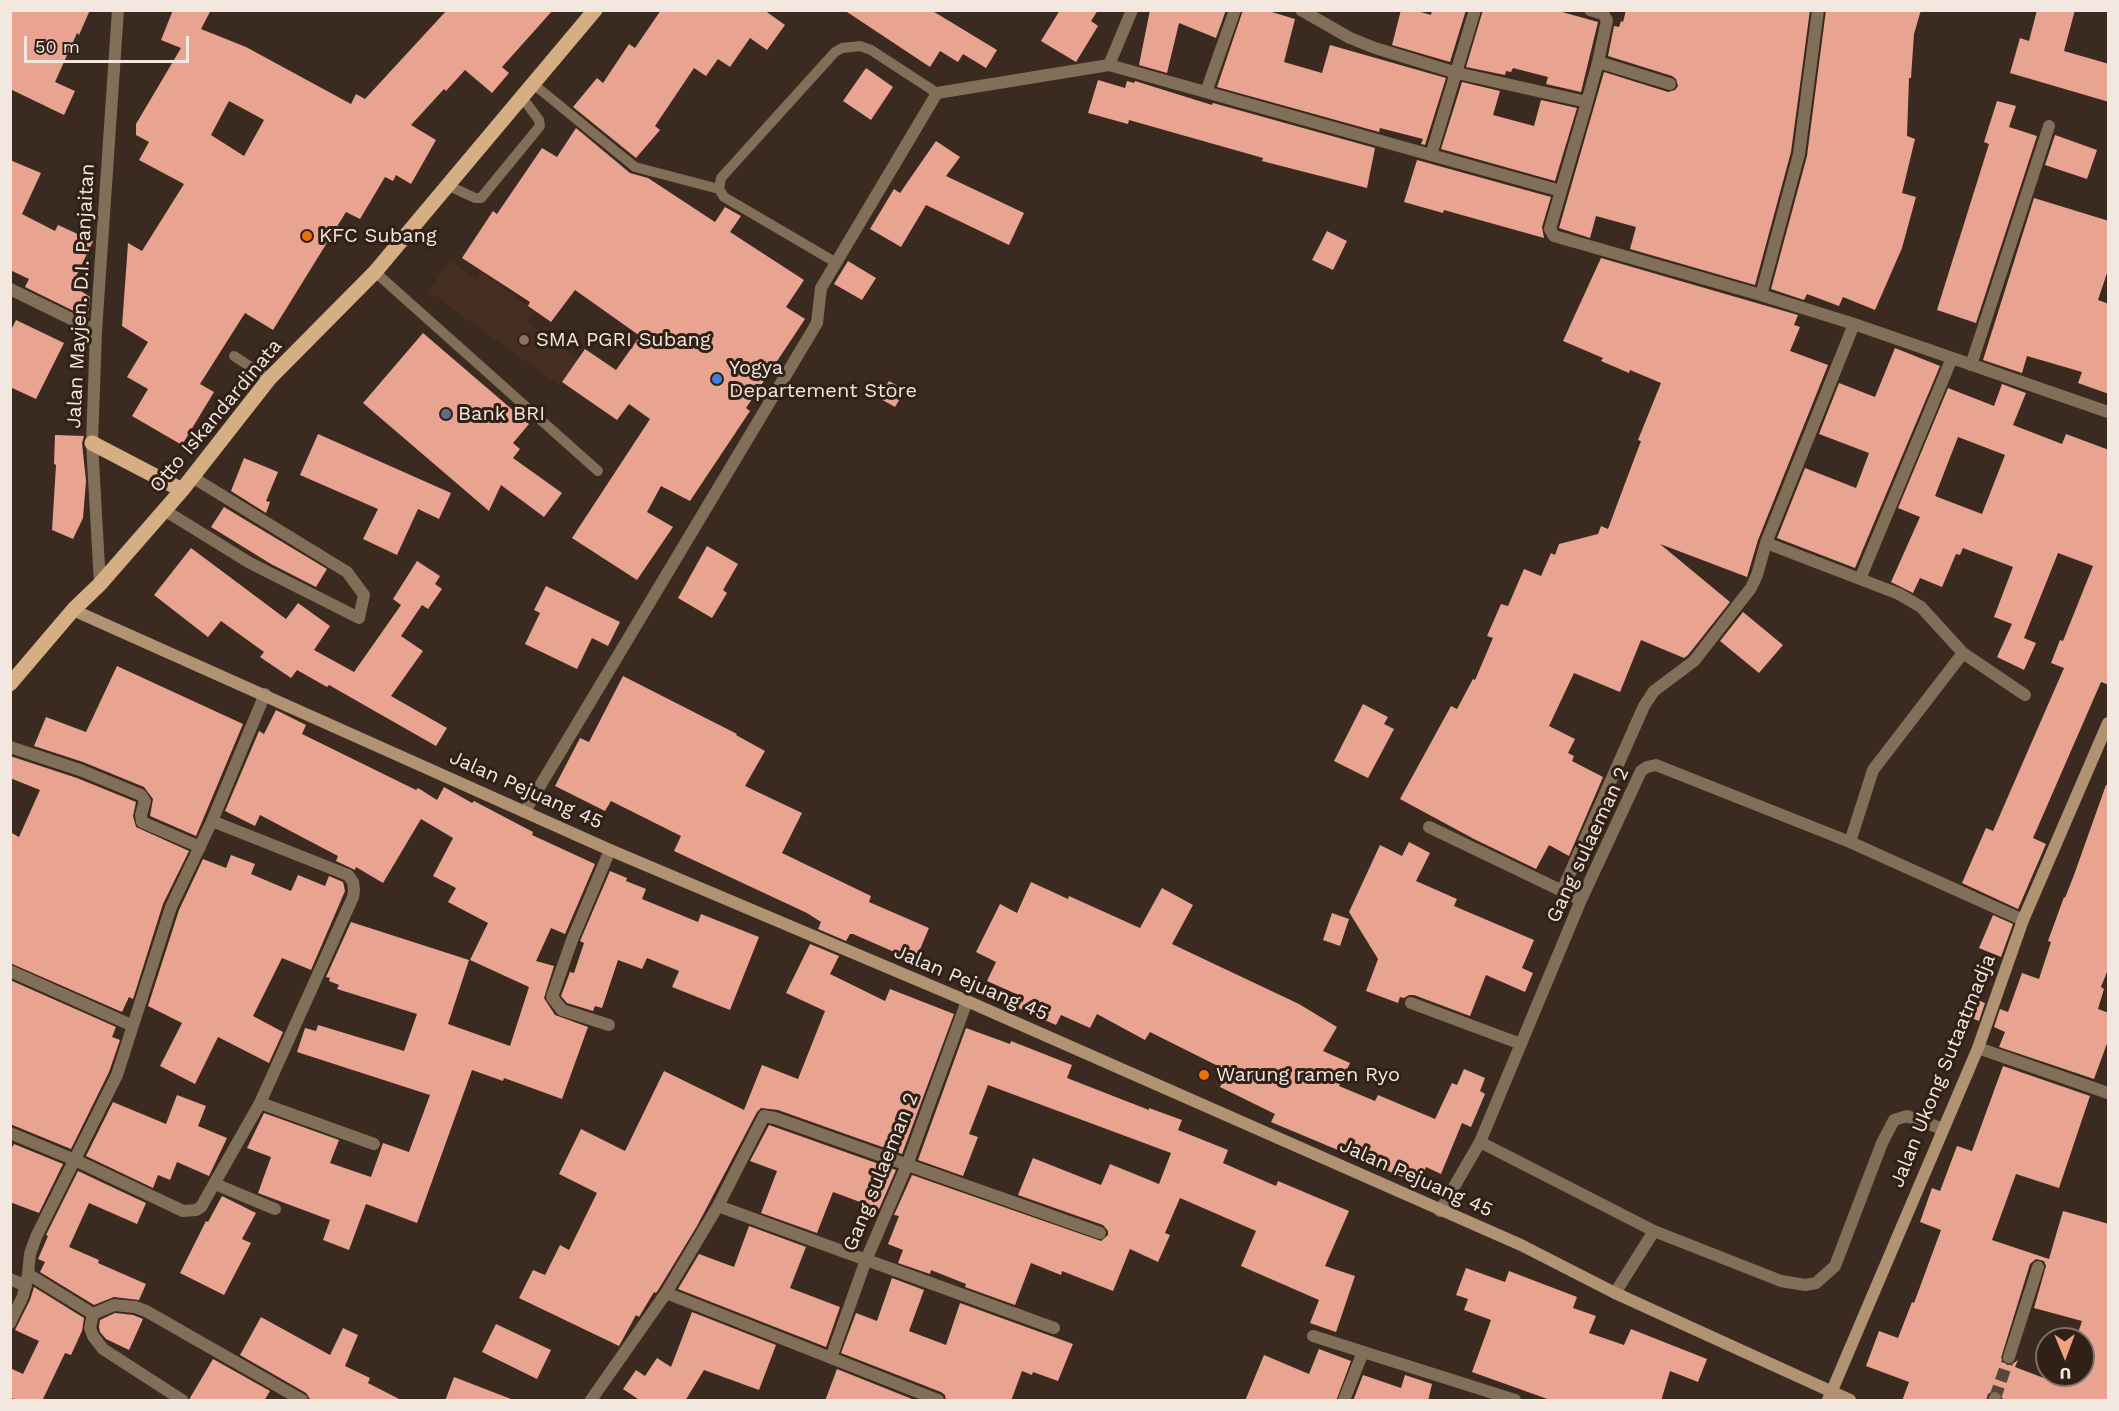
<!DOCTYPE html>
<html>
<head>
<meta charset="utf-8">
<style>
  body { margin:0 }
  #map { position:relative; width:2119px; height:1411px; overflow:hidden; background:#3b2a1f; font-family:"Work Sans",sans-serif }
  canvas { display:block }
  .frame { position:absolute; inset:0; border:12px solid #f3e8e0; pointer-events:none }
  .north { position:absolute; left:2035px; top:1327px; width:60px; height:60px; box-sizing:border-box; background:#302015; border:2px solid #7e7066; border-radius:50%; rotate:179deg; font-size:16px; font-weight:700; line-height:24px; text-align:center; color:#f3e8e0 }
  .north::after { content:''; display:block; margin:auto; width:21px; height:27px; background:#f2a080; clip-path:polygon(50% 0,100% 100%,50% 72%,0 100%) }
  .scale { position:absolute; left:24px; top:36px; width:165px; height:27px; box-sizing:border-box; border:3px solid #f3e8e0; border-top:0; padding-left:8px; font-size:18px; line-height:21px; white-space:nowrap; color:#f3e8e0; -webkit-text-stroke:4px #302015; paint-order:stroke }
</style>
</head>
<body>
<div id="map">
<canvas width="2119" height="1411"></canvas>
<div class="frame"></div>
<div class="north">U</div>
<div class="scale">50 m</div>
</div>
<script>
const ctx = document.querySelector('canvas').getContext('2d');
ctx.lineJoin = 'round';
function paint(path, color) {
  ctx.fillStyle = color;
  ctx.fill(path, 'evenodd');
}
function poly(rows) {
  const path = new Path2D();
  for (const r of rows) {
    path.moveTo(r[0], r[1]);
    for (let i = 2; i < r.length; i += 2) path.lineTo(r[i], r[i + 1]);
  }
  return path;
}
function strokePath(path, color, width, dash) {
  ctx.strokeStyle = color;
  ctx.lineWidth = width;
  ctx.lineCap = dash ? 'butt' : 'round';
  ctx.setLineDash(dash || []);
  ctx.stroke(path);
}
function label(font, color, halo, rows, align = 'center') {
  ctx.font = font + ' "Work Sans",sans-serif';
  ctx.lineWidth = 6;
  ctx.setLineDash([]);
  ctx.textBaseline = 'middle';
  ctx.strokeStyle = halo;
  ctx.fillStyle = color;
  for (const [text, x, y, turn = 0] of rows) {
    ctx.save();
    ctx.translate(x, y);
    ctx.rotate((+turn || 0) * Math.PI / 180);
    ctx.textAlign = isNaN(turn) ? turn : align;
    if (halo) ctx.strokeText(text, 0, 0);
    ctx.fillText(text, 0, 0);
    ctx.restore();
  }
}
paint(poly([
  [450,261,476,279,481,272,534,311,527,322,578,359,559,385,428,291]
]), '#462f20');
paint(poly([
  [10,10,90,10,79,35,77,33,55,82,75,91,64,115,10,89],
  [173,10,211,10,201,29,246,47,351,104,356,94,365,99,447,10,553,10,502,67,509,73,492,93,465,70,446,91,444,89,411,125,436,140,411,184,396,175,393,181,385,177,360,219,346,212,273,330,245,313,200,384,214,392,182,445,132,416,148,389,127,377,148,342,122,326,128,243,142,251,184,184,139,160,149,142,136,135,136,124,181,48,161,40],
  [229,101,264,120,244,156,211,135],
  [661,10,764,10,785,25,767,50,750,38,730,67,718,59,706,76,694,68,655,126,660,130,636,158,573,107,597,78,603,83,629,44,635,48],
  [844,10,931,10,997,50,986,68,963,54,958,62,940,51,930,67],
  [1060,10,1098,10,1091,21,1098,26,1076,62,1041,41],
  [1150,10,1226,10,1216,38,1179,23,1167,73,1139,65],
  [1243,10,1265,10,1295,19,1284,62,1322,73,1330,45,1446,78,1425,145,1421,144,1423,139,1380,128,1379,132,1217,87],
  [1401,10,1414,10,1431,15,1432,10,1466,10,1450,62,1392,45],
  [1483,10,1555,10,1598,22,1581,92,1546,84,1548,77,1513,68,1511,72,1506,71,1505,75,1466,67],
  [1626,10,1810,10,1791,152,1755,285,1630,249,1636,227,1596,216,1590,238,1559,228,1604,72,1668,92,1675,90,1678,86,1676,79,1672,76,1608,56,1614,26,1619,27,1621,21,1623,22],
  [1826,10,1921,10,1914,34,1911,78,1909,78,1907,136,1915,139,1902,193,1916,197,1902,248,1875,310,1843,297,1839,306,1807,294,1804,300,1771,289,1807,156],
  [2037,10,2075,10,2064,51,2109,64,2109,102,2010,73,2020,38,2029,41],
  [866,68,893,87,871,120,843,101],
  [1098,80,1125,88,1127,81,1134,83,1135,81,1212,105,1213,103,1375,148,1367,188,1262,161,1263,158,1129,120,1128,124,1088,113],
  [1462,82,1500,91,1493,115,1534,126,1541,100,1577,108,1555,181,1441,149],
  [1997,101,2016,106,2009,127,2037,136,1976,323,1937,310,1989,144,1984,142],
  [576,128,630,173,648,178,715,222,725,207,741,216,730,232,804,280,786,307,805,319,746,408,750,411,690,501,661,486,647,512,673,527,637,580,572,538,650,419,629,404,617,420,562,382,585,349,616,370,640,336,575,290,551,322,528,306,530,302,462,258,493,211,497,214,542,148,557,157],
  [2055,135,2097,150,2087,179,2045,165],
  [936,141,960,157,946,176,1024,213,1009,245,926,205,901,247,870,229,894,189,900,193],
  [10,160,41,173,22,214,55,231,58,225,93,241,72,285,90,297,88,318,25,287,29,279,10,270],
  [1417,160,1551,197,1542,227,1544,238,1444,210,1443,213,1404,202],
  [2034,198,2109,221,2109,267,2098,300,2109,304,2109,394,2078,383,2082,372,2027,356,2022,373,1983,360],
  [1327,231,1347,241,1333,270,1312,260],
  [1601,258,1798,315,1794,325,1800,327,1790,351,1828,365,1758,540,1747,577,1660,544,1730,602,1688,655,1684,658,1641,640,1620,692,1574,673,1549,726,1575,739,1568,753,1574,756,1572,761,1603,777,1569,856,1549,845,1536,869,1474,839,1400,799,1451,706,1457,709,1473,679,1475,680,1493,638,1487,636,1501,604,1508,606,1524,569,1541,576,1551,553,1555,555,1559,544,1598,534,1601,526,1608,529,1624,486,1641,441,1638,440,1661,383,1630,370,1629,373,1601,361,1603,358,1563,341],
  [848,261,876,278,862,300,834,284],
  [16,320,64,343,36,399,10,387,10,332],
  [423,333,529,424,513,443,520,449,513,458,562,493,544,517,501,485,489,511,363,403],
  [1895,348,1940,366,1855,568,1777,538,1805,468,1856,488,1869,453,1819,434,1839,383,1875,397],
  [889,381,905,390,895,407,879,398],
  [2002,384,2026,393,2013,425,2062,444,2066,434,2109,450,2109,685,2101,682,2033,838,2046,844,2018,909,1962,883,1986,828,1993,831,2064,668,2051,663,2060,640,2063,641,2093,566,2058,553,2024,638,2036,643,2024,670,1997,657,2012,624,1994,617,2013,567,1963,548,1960,555,1956,554,1942,587,1920,578,1913,593,1891,582,1920,517,1898,508,1948,388,1994,406],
  [1958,437,2005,455,1982,514,1935,496],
  [318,434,451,493,439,519,418,509,397,555,363,539,378,509,300,475],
  [55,435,84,436,82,443,86,481,83,518,73,539,52,530,56,465,54,464],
  [244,458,278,472,266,501,270,502,266,513,231,491],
  [224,507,327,569,316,587,271,564,211,527],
  [707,546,738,564,723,590,727,593,712,618,678,598],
  [191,548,286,619,298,603,330,626,314,650,354,672,401,605,393,599,417,561,440,576,435,584,442,589,428,609,422,605,401,636,423,651,391,696,447,728,436,746,329,685,327,687,297,670,291,678,260,657,264,652,221,621,208,637,154,595],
  [546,586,620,622,608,646,592,638,577,669,525,644,540,613,534,610],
  [1743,612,1783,645,1759,673,1720,641],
  [117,666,243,724,196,836,150,816,153,799,144,787,83,762,34,746,46,717,86,732],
  [623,676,737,734,736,735,765,751,745,786,802,813,782,853,871,896,869,902,929,928,915,961,853,934,850,934,846,941,818,929,821,922,807,913,674,851,681,836,611,801,605,811,555,786,580,738,589,742],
  [1363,704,1388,717,1384,724,1394,729,1368,778,1334,761],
  [276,710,306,725,302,734,416,790,418,788,437,800,444,787,472,803,474,801,533,832,532,835,595,864,565,934,551,928,536,961,554,966,544,998,555,1015,588,1027,562,1099,504,1078,503,1081,472,1070,417,1223,366,1204,349,1250,323,1240,330,1220,258,1193,271,1157,247,1148,264,1113,339,1140,330,1163,371,1177,383,1143,409,1152,430,1095,297,1052,305,1028,316,1031,318,1025,404,1051,417,1014,337,989,339,985,329,981,330,978,326,977,351,922,469,960,448,1024,510,1046,529,987,470,960,488,923,448,902,456,888,433,876,453,838,421,819,383,883,356,867,355,870,336,861,338,856,260,815,255,826,225,811,259,731,264,734],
  [10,756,77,778,136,802,133,816,136,827,189,851,163,904,133,999,129,997,122,1012,10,963,10,832,19,837,40,790,10,778],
  [2106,785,2109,785,2109,967,2101,987,2104,989,2098,1009,2109,1013,2109,1038,2094,1079,1999,1047,2005,1032,1994,1027,2000,1009,2008,1012,2022,973,2039,979,2051,942,2048,941,2064,897,2065,898,2074,875],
  [1409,842,1430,853,1416,881,1457,899,1454,906,1534,940,1522,968,1533,973,1525,992,1486,975,1470,1016,1414,995,1409,995,1404,998,1400,997,1398,1003,1366,991,1378,959,1349,912,1380,845,1402,856],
  [231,855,255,864,251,874,291,891,298,875,325,886,329,876,343,882,345,891,311,970,282,958,253,1016,283,1032,269,1063,218,1037,195,1084,160,1066,182,1023,148,1006,179,910,203,859,226,868],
  [610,871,627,878,626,881,646,889,642,899,698,922,701,914,759,937,730,1010,672,987,679,971,647,958,642,969,618,960,602,1008,595,1006,593,1011,567,1003,561,996,570,972,574,973,584,943,580,941],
  [1031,882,1068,899,1069,896,1140,928,1162,888,1193,905,1172,944,1299,1004,1337,1027,1323,1051,1350,1063,1339,1086,1375,1101,1378,1095,1435,1119,1452,1083,1457,1085,1464,1069,1485,1078,1480,1091,1485,1094,1471,1127,1462,1123,1441,1174,1426,1167,1419,1184,1271,1122,1275,1114,1220,1087,1228,1071,1150,1032,1145,1040,1097,1014,1090,1028,1061,1015,1056,1025,1018,1008,1023,997,987,981,996,962,976,952,1000,904,1017,913],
  [1332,913,1349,919,1340,946,1323,940],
  [1993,915,2013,924,2001,957,1979,948],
  [810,944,839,956,830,974,885,1001,890,989,954,1014,902,1154,778,1110,761,1108,757,1112,697,1226,660,1287,656,1293,654,1292,639,1317,636,1315,619,1346,519,1298,533,1270,545,1275,560,1245,569,1250,597,1193,559,1174,581,1129,625,1151,664,1071,744,1110,762,1065,798,1079,825,1011,786,993],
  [10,980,116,1027,112,1037,120,1040,109,1072,71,1149,10,1124],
  [1971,997,1985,1003,1979,1021,1964,1015],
  [966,1028,1010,1044,1011,1041,1072,1065,1067,1078,1149,1110,1149,1108,1182,1120,1178,1130,1228,1150,1223,1163,1276,1186,1278,1181,1349,1211,1325,1266,1355,1276,1336,1332,1310,1323,1319,1300,1241,1266,1256,1231,1180,1198,1165,1233,1170,1235,1158,1262,1130,1249,1113,1291,1062,1271,1061,1275,1031,1263,1015,1305,965,1287,966,1284,931,1270,930,1274,898,1263,903,1250,888,1244,899,1216,894,1215,912,1175,1101,1241,1108,1235,1108,1231,1103,1225,1018,1195,1033,1158,1101,1185,1110,1164,1159,1184,1171,1153,988,1085,969,1134,978,1137,963,1176,918,1160],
  [2003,1066,2090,1096,2059,1188,2016,1174,1992,1240,2049,1259,2063,1211,2109,1224,2109,1401,2003,1401,2001,1393,1995,1390,1988,1394,1986,1401,1902,1401,1909,1382,1866,1366,1879,1331,1898,1338,1912,1302,1914,1303,1941,1230,1920,1222,1932,1188,1940,1191,1957,1146,1972,1151],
  [2036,1259,2044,1261,2046,1266,2034,1308,2082,1321,2076,1339,2083,1339,2083,1375,2065,1375,2062,1385,2015,1367,2018,1360,2011,1365,2007,1365,2001,1358,2030,1264],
  [177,1095,206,1106,198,1126,227,1138,209,1176,177,1162,170,1180,158,1175,153,1188,86,1156,113,1102,166,1124],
  [769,1125,896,1170,879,1209,833,1192,817,1233,761,1213,777,1171,750,1161],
  [14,1144,63,1164,39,1213,10,1202,10,1151],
  [78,1171,146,1203,137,1224,89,1203,69,1247,99,1260,98,1263,146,1284,139,1300,114,1297,94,1305,40,1272,45,1262,38,1259,48,1236,46,1235],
  [222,1196,256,1213,242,1239,251,1243,224,1295,180,1273,206,1221,208,1222],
  [749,1226,806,1247,790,1288,840,1307,826,1347,678,1289,699,1254,734,1267],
  [1466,1268,1505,1282,1509,1271,1577,1297,1573,1308,1596,1316,1589,1333,1624,1345,1631,1329,1707,1359,1698,1382,1670,1371,1661,1401,1553,1401,1472,1372,1491,1320,1464,1310,1468,1299,1456,1295],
  [892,1278,924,1290,909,1331,946,1345,960,1303,1073,1344,1058,1381,1033,1372,1032,1375,1022,1371,1011,1401,946,1401,945,1395,941,1392,841,1353,856,1313,877,1321],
  [34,1287,84,1318,82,1331,71,1355,65,1353,42,1401,18,1401,10,1397,10,1368,23,1374,39,1341,15,1330,30,1300],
  [692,1312,776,1345,759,1390,704,1370,685,1401,641,1401,623,1389,636,1370,645,1376,657,1358,671,1367],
  [115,1313,133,1315,143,1319,129,1350,106,1339,100,1332,99,1327,100,1320],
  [261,1317,330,1355,343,1328,358,1335,345,1366,370,1378,368,1383,403,1401,310,1399,306,1393,240,1355],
  [496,1324,551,1350,537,1379,482,1352],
  [1319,1349,1351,1361,1336,1401,1245,1401,1264,1355,1309,1374],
  [213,1359,270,1391,264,1401,190,1401,190,1398],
  [837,1369,917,1401,825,1401],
  [1363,1375,1401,1388,1405,1375,1432,1384,1428,1401,1353,1401],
  [454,1377,511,1399,511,1401,445,1401]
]), '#e8a391');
strokePath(poly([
  [1995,1398,2009,1357]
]), '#57463c', 12, [12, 6]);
strokePath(poly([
  [532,83,635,167,719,189],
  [447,185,475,198,481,198,540,126,539,120,521,96],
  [835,262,724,197,719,189,721,178,835,52,842,48,860,46,871,50,937,93],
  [375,272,598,471],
  [234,356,269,379]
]), '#826f5a', 10);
strokePath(poly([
  [1301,10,1350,38,1375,48,1457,73,1587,102,1598,62,1607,20,1603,14,1590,10],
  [1598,62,1670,84],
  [1109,65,1132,10],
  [1206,92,1235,10],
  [1431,155,1561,191,1550,229,1554,236,1761,295,1854,324,2108,412],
  [1561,191,1587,102],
  [10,289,96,331],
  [1761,295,1799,154,1818,10],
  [1971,365,2049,126],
  [164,510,250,563,359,618,364,595,347,572,192,477],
  [1766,543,1860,579,1952,358],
  [100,584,92,443,96,331,118,10],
  [1963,653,2025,695],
  [265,694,212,821,171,907,117,1075,36,1237,30,1254,28,1274,93,1314,114,1305,135,1307,146,1311,302,1400],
  [10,747,80,770,141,795,145,801,141,815,142,822,200,847],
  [525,811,817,323,821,288,937,93,1109,65,1431,155,1475,10],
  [1429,827,1581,900],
  [1850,842,1873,770,1963,653,1921,607,1899,594,1860,579],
  [1562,891,1644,706,1654,691,1694,661,1751,588,1757,575,1766,543,1854,324],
  [10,971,131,1025],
  [1411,1003,1521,1044],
  [609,1025,562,1010,552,997,572,940,610,850],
  [1978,1048,2108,1093],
  [260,1103,374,1144],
  [10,1133,75,1160,183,1211,196,1210,201,1207,260,1103,353,897,354,890,353,882,348,875,212,821],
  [1480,1142,1654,1231,1781,1281,1805,1285,1816,1283,1835,1266,1882,1143,1894,1120,1907,1116,1943,1129],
  [215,1184,275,1209],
  [718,1206,1054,1328],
  [1440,1211,1480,1142,1581,900,1641,771,1647,767,1656,765,1850,842,2023,920],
  [10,1279,26,1286],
  [666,1293,938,1400],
  [1615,1293,1654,1231],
  [93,1314,90,1328,93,1336,103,1349,182,1400],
  [10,1323,23,1296,28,1274],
  [1313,1336,1515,1400],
  [2009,1357,2038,1267],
  [831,1358,866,1260,907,1165,967,1001],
  [591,1400,666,1293,718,1206,764,1116,775,1118,1100,1233],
  [1344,1400,1363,1352],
  [1994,1400,1995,1398]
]), '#826f5a', 12);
strokePath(poly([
  [73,610,610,850,967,1001,1521,1245,1615,1293,1850,1400],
  [1828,1400,1978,1048,2023,920,2108,723]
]), '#b19272', 12);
strokePath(poly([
  [92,443,182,490],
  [10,684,73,610,100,584,182,490,269,379,375,272,595,10]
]), '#d6ae84', 15);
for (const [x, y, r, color] of [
  [307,236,6,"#e8710a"],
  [524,340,6,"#8d6e63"],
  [717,379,6,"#3f7fe0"],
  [446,414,6,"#5c6f8a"],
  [1204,1075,6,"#e8710a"]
]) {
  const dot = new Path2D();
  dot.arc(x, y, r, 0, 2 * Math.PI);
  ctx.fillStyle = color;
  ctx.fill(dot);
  strokePath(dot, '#302015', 2);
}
label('20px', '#f3e8e0', '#302015', [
  ["KFC Subang",319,236],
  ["SMA PGRI Subang",536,340],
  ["Yogya",729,368],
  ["Departement Store",729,391],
  ["Bank BRI",458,414],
  ["Warung ramen Ryo",1216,1075]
], 'left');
label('20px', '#f3e8e0', '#302015', [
  ["Jalan Mayjen. D.I. Panjaitan",81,296,-87],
  ["Otto Iskandardinata",216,416,-50],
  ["Jalan Pejuang 45",526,790,24],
  ["Gang sulaeman 2",1588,845,-65],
  ["Jalan Pejuang 45",971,983,23],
  ["Jalan Ukong Sutaatmadja",1943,1071,-68],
  ["Gang sulaeman 2",881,1172,-68],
  ["Jalan Pejuang 45",1416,1178,24]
]);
</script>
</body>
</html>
